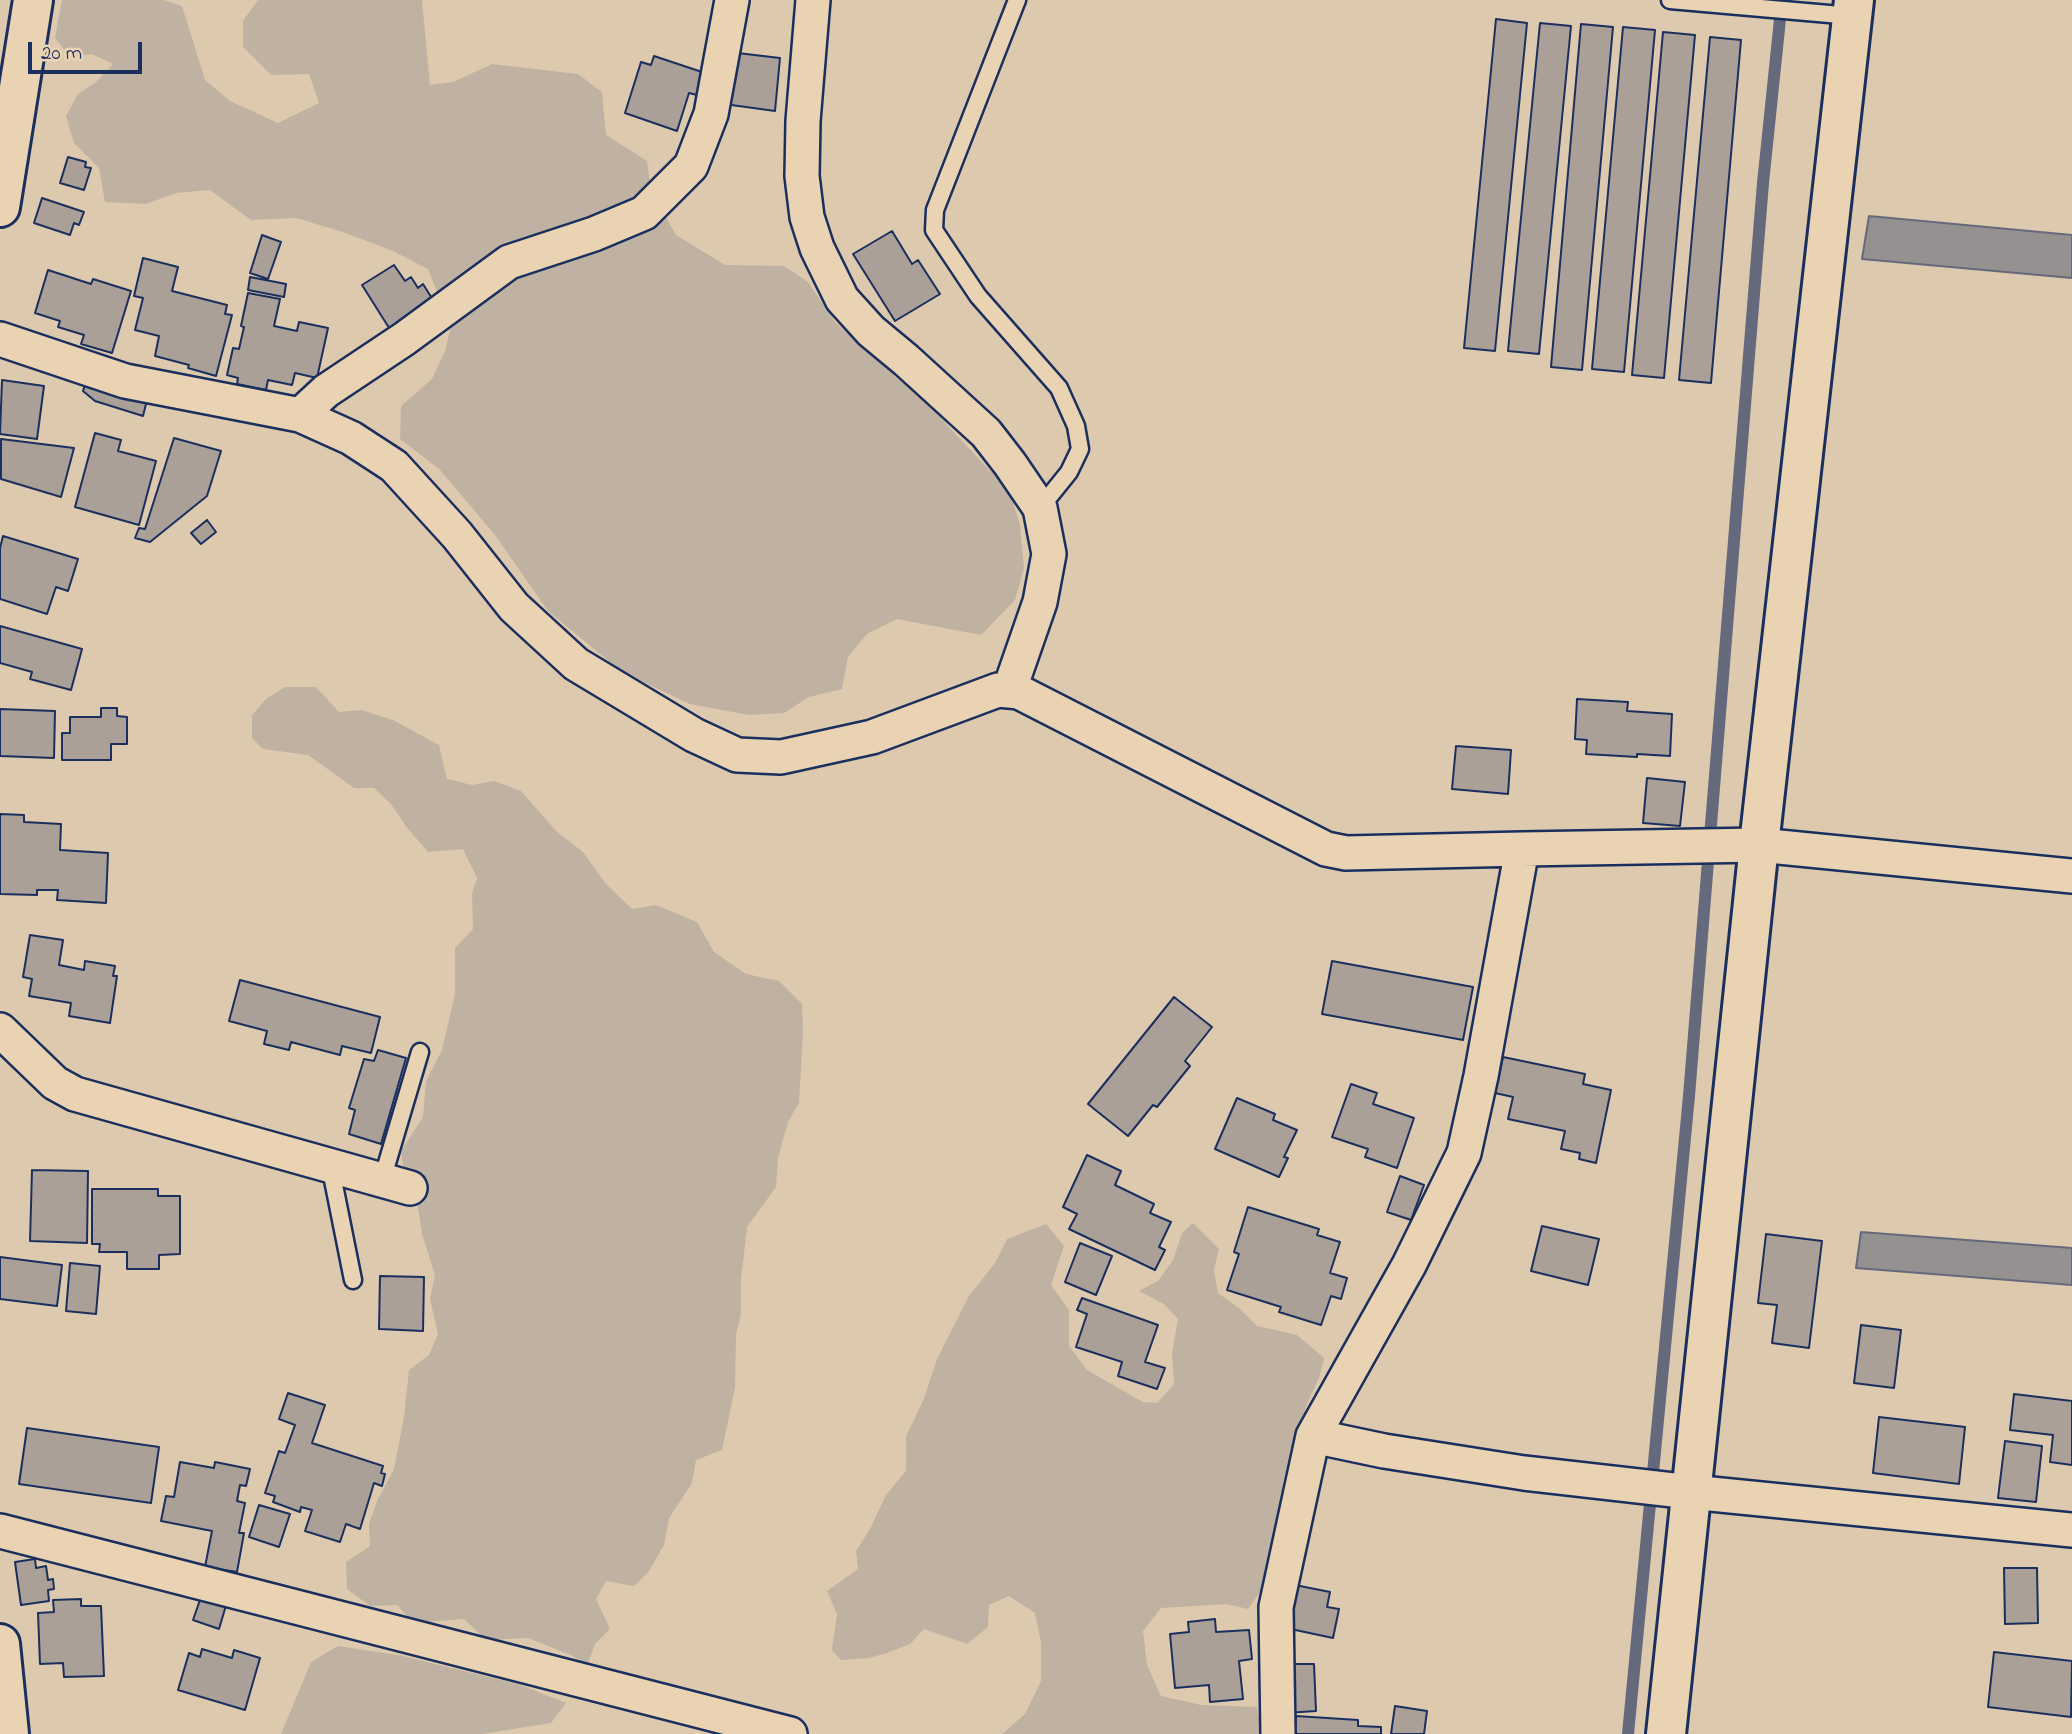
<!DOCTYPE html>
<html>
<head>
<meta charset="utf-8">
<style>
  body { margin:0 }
  #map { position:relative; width:2072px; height:1734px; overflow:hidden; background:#ddc9ad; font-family:"Indie Flower",sans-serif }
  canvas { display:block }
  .scale { position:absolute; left:28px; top:42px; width:114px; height:32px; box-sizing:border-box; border:4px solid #1b2f5e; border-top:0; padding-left:9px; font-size:21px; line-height:24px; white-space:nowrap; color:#1b2f5e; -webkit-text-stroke:5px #e9d3b2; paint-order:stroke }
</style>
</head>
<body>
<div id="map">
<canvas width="2072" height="1734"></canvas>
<div class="scale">20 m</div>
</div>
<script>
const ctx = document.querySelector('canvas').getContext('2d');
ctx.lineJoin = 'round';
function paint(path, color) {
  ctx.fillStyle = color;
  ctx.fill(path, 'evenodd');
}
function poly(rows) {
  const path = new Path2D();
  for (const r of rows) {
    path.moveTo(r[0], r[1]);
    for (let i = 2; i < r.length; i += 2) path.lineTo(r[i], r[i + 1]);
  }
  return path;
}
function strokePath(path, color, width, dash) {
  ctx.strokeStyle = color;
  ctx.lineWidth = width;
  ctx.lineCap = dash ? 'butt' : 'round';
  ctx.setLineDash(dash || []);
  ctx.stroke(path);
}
paint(poly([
  [62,0,164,0,182,6,205,80,230,101,278,123,319,103,309,74,271,75,243,47,243,21,258,0,422,0,430,85,453,82,492,64,578,74,602,92,606,135,647,161,651,191,676,235,725,265,784,266,808,282,835,322,877,359,921,390,946,424,1010,492,1020,525,1024,568,1015,600,981,635,897,619,867,634,848,657,842,689,809,697,784,713,749,715,690,704,622,672,548,611,495,535,468,503,439,469,400,439,401,406,432,379,445,351,451,327,428,269,393,251,343,232,296,218,251,220,210,190,176,193,146,204,105,202,99,168,74,143,66,116,78,94,95,83,113,64,92,54,71,58,55,38],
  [285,687,316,687,339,712,361,710,393,720,439,745,447,779,472,785,494,781,521,791,556,831,583,852,606,884,632,909,656,905,697,922,714,952,746,974,779,981,802,1004,803,1033,799,1103,788,1122,778,1158,776,1187,747,1227,741,1280,741,1314,736,1335,735,1388,722,1450,696,1460,692,1483,669,1518,664,1545,649,1571,634,1586,606,1581,596,1599,610,1629,595,1644,587,1666,571,1655,528,1638,486,1640,464,1619,414,1623,397,1605,370,1606,347,1589,346,1562,370,1546,369,1524,377,1501,394,1469,404,1417,409,1370,429,1355,438,1334,430,1299,435,1275,422,1234,416,1195,405,1177,401,1151,423,1117,426,1081,442,1050,455,994,455,948,473,929,472,893,477,878,463,849,428,852,408,829,391,804,374,788,354,788,308,755,263,749,252,738,252,715,266,699],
  [1193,1223,1219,1249,1214,1270,1218,1293,1240,1309,1257,1326,1297,1335,1324,1358,1320,1375,1306,1407,1300,1437,1285,1474,1272,1549,1262,1589,1248,1609,1226,1604,1161,1608,1143,1631,1147,1665,1161,1696,1201,1705,1257,1707,1262,1734,1002,1734,1025,1714,1041,1681,1041,1642,1035,1613,1009,1596,989,1605,988,1627,967,1644,924,1629,910,1644,887,1653,869,1658,841,1660,832,1650,837,1614,827,1591,858,1569,856,1551,870,1529,886,1495,906,1471,906,1436,923,1401,937,1359,969,1296,995,1263,1007,1239,1046,1224,1064,1246,1051,1285,1069,1310,1069,1346,1087,1370,1143,1402,1157,1403,1174,1384,1172,1354,1178,1319,1164,1304,1139,1291,1158,1281,1173,1260,1182,1233],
  [338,1646,403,1656,521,1685,566,1703,551,1723,482,1734,281,1734,311,1662]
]), '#c0b2a2');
const water = poly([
  [1869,216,2072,235,2072,278,1862,259,1869,216],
  [1861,1232,2072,1248,2072,1285,1856,1268,1861,1232]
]);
paint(water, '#949190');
strokePath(water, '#646a7c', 2);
strokePath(poly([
  [1628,1734,1689,1096,1763,183,1782,0]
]), '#646a7c', 12);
const building = poly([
  [1496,19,1527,23,1495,351,1464,348,1496,19],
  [1540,23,1571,26,1539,354,1508,351,1540,23],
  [1581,24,1613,27,1582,370,1551,367,1581,24],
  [1623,27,1655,30,1624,372,1592,369,1623,27],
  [1663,32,1695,35,1664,378,1632,375,1663,32],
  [1710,37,1741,40,1711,383,1679,380,1710,37],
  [729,52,780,58,775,111,724,104,729,52],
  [654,56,705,73,697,95,689,93,677,131,625,113,641,62,651,65,654,56],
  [68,157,86,162,85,167,91,168,84,190,60,183,68,157],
  [42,198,84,212,79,225,74,223,70,235,34,223,42,198],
  [892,231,912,264,918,260,940,294,895,321,853,254,892,231],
  [262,235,281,242,268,279,250,273,262,235],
  [143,258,178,267,172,291,227,305,225,314,232,315,216,376,188,368,189,365,155,356,159,336,135,330,143,298,134,296,143,258],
  [394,265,405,281,411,277,418,288,423,284,433,300,391,331,362,285,394,265],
  [48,270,91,284,93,279,131,291,112,353,81,344,84,335,58,327,60,321,35,313,48,270],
  [250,277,286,284,284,297,248,290,250,277],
  [248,293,280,299,274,326,297,331,299,322,328,328,317,378,295,373,292,385,268,380,266,390,237,384,238,378,227,375,233,348,239,349,244,327,241,326,248,293],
  [87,378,148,396,143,416,95,401,83,391,87,378],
  [2,380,44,386,37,439,0,434,2,380],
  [95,433,121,440,118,451,156,461,139,525,75,507,95,433],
  [174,438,221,451,207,496,150,542,135,538,139,528,145,529,174,438],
  [1,439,74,448,61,497,1,479,1,439],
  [207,520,216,532,201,544,191,533,207,520],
  [3,536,78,559,68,591,56,587,47,614,0,599,0,548,3,536],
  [0,626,82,649,71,690,30,679,32,672,0,663,0,626],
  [1577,699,1628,702,1627,711,1672,714,1670,756,1637,754,1637,757,1586,754,1587,740,1575,739,1577,699],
  [101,708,117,708,117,716,127,717,127,744,111,744,111,760,62,760,62,733,70,733,70,717,101,717,101,708],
  [0,709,55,711,54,758,0,756,0,709],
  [1456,746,1511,750,1508,794,1452,789,1456,746],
  [1647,778,1685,782,1680,826,1643,823,1647,778],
  [0,814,24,815,24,822,61,824,60,850,108,853,106,903,57,900,58,890,37,890,37,895,0,894,0,814],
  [30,935,63,940,59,965,84,970,85,961,115,966,113,976,117,976,110,1023,69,1016,71,1003,29,996,32,979,23,977,30,935],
  [1332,961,1473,987,1463,1040,1322,1014,1332,961],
  [240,980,380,1017,371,1053,342,1046,340,1055,291,1042,289,1050,264,1044,267,1031,229,1021,240,980],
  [1174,997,1212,1027,1185,1061,1190,1066,1157,1107,1153,1105,1128,1136,1088,1104,1174,997],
  [378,1050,406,1058,381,1144,349,1134,355,1110,349,1108,364,1059,374,1061,378,1050],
  [1503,1057,1585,1074,1583,1084,1611,1090,1596,1163,1579,1159,1580,1153,1561,1149,1565,1131,1508,1119,1513,1097,1495,1093,1503,1057],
  [1351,1084,1377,1093,1373,1104,1414,1118,1397,1168,1365,1157,1368,1149,1332,1137,1351,1084],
  [1237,1098,1275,1114,1273,1120,1297,1130,1284,1157,1288,1158,1279,1177,1215,1149,1237,1098],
  [1087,1155,1121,1171,1115,1185,1154,1204,1150,1213,1171,1222,1159,1247,1165,1250,1155,1270,1069,1229,1077,1214,1063,1207,1087,1155],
  [32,1170,88,1171,87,1243,30,1241,32,1170],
  [1400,1176,1424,1185,1411,1220,1387,1212,1400,1176],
  [92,1189,158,1189,158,1196,180,1196,180,1254,159,1255,159,1269,127,1269,127,1252,99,1252,100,1244,92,1244,92,1189],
  [1248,1207,1319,1229,1317,1235,1340,1242,1330,1273,1347,1278,1341,1299,1331,1296,1321,1325,1279,1312,1281,1307,1227,1290,1239,1254,1234,1252,1248,1207],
  [1542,1226,1599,1239,1588,1285,1531,1271,1542,1226],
  [1766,1234,1822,1241,1809,1348,1772,1343,1777,1305,1758,1303,1766,1234],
  [1080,1243,1112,1256,1096,1295,1065,1282,1080,1243],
  [0,1257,62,1265,57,1306,0,1299,0,1257],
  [70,1263,100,1266,96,1314,66,1311,70,1263],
  [380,1276,424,1277,423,1331,379,1329,380,1276],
  [1082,1298,1158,1325,1145,1362,1165,1368,1157,1389,1118,1376,1122,1362,1076,1347,1087,1314,1077,1310,1082,1298],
  [1861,1325,1901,1330,1894,1388,1854,1383,1861,1325],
  [288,1393,325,1405,312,1443,383,1466,381,1473,385,1474,382,1486,374,1483,360,1529,346,1524,340,1542,305,1531,312,1510,301,1507,300,1512,273,1502,275,1496,265,1493,279,1451,285,1453,295,1425,279,1419,288,1393],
  [2014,1394,2072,1401,2072,1465,2050,1462,2053,1435,2010,1430,2014,1394],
  [1879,1417,1965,1427,1959,1484,1873,1473,1879,1417],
  [27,1428,159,1447,151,1503,19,1484,27,1428],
  [2005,1441,2042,1446,2036,1502,1998,1498,2005,1441],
  [180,1462,214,1468,215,1462,250,1469,246,1486,240,1485,237,1501,245,1503,239,1533,244,1533,237,1572,205,1567,212,1531,161,1521,166,1496,174,1497,180,1462],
  [259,1505,290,1514,279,1547,249,1537,259,1505],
  [35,1559,36,1568,46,1566,48,1580,53,1579,54,1589,48,1590,49,1601,21,1605,15,1562,35,1559],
  [2004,1568,2037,1568,2038,1623,2005,1624,2004,1568],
  [1295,1585,1330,1592,1327,1607,1339,1609,1333,1638,1286,1628,1295,1585],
  [202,1594,227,1602,219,1629,193,1620,202,1594],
  [81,1599,81,1606,101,1606,104,1676,64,1677,63,1663,40,1664,38,1613,54,1612,53,1600,81,1599],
  [1215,1619,1216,1632,1249,1630,1252,1659,1239,1661,1243,1699,1210,1702,1209,1685,1175,1688,1170,1634,1189,1632,1188,1622,1215,1619],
  [202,1649,232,1658,234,1650,260,1658,245,1710,178,1690,189,1653,200,1657,202,1649],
  [1994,1652,2072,1661,2071,1717,1988,1707,1994,1652],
  [1284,1664,1314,1664,1316,1711,1286,1713,1284,1664],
  [1395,1706,1427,1711,1424,1734,1391,1734,1395,1706],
  [1296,1716,1358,1720,1358,1726,1381,1727,1381,1734,1295,1734,1296,1716]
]);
paint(building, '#aaa098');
strokePath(building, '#1b2f5e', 2);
const service = poly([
  [1017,0,935,210,934,230,978,296,1059,388,1076,426,1080,449,1069,472,1040,508],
  [1670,0,1852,16],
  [330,1165,353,1280],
  [382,1180,420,1052]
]);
const minor = poly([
  [813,0,803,121,802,176,807,217,817,248,842,299,871,331,906,360,986,433,1010,464,1040,508,1049,554,1040,602,1009,691],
  [0,339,125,381,300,415,351,438,394,466,457,535,514,607,576,664,694,735,737,755,781,757,872,737,998,690,1009,691,1019,692,1326,849,1346,853,1522,849,1481,1076,1464,1153,1409,1265,1313,1436,1276,1607,1278,1734],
  [300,415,326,391,404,339,509,262,594,234,644,213,691,166,711,114,732,0],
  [1522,849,1759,845,2072,876],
  [0,1030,55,1083,75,1094,410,1188],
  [1313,1436,1384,1451,1524,1473,1691,1492,2072,1530],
  [0,1531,790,1734]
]);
const tertiary = poly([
  [0,1644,9,1734],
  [1666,1734,1759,845,1854,0]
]);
const secondary = poly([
  [0,207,33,0]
]);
strokePath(service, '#1b2f5e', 21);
strokePath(minor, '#1b2f5e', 38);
strokePath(tertiary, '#1b2f5e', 44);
strokePath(secondary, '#1b2f5e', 44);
strokePath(service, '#e9d3b2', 16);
strokePath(minor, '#e9d3b2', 33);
strokePath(tertiary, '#e9d3b2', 38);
strokePath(secondary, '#e9d3b2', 38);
</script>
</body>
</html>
